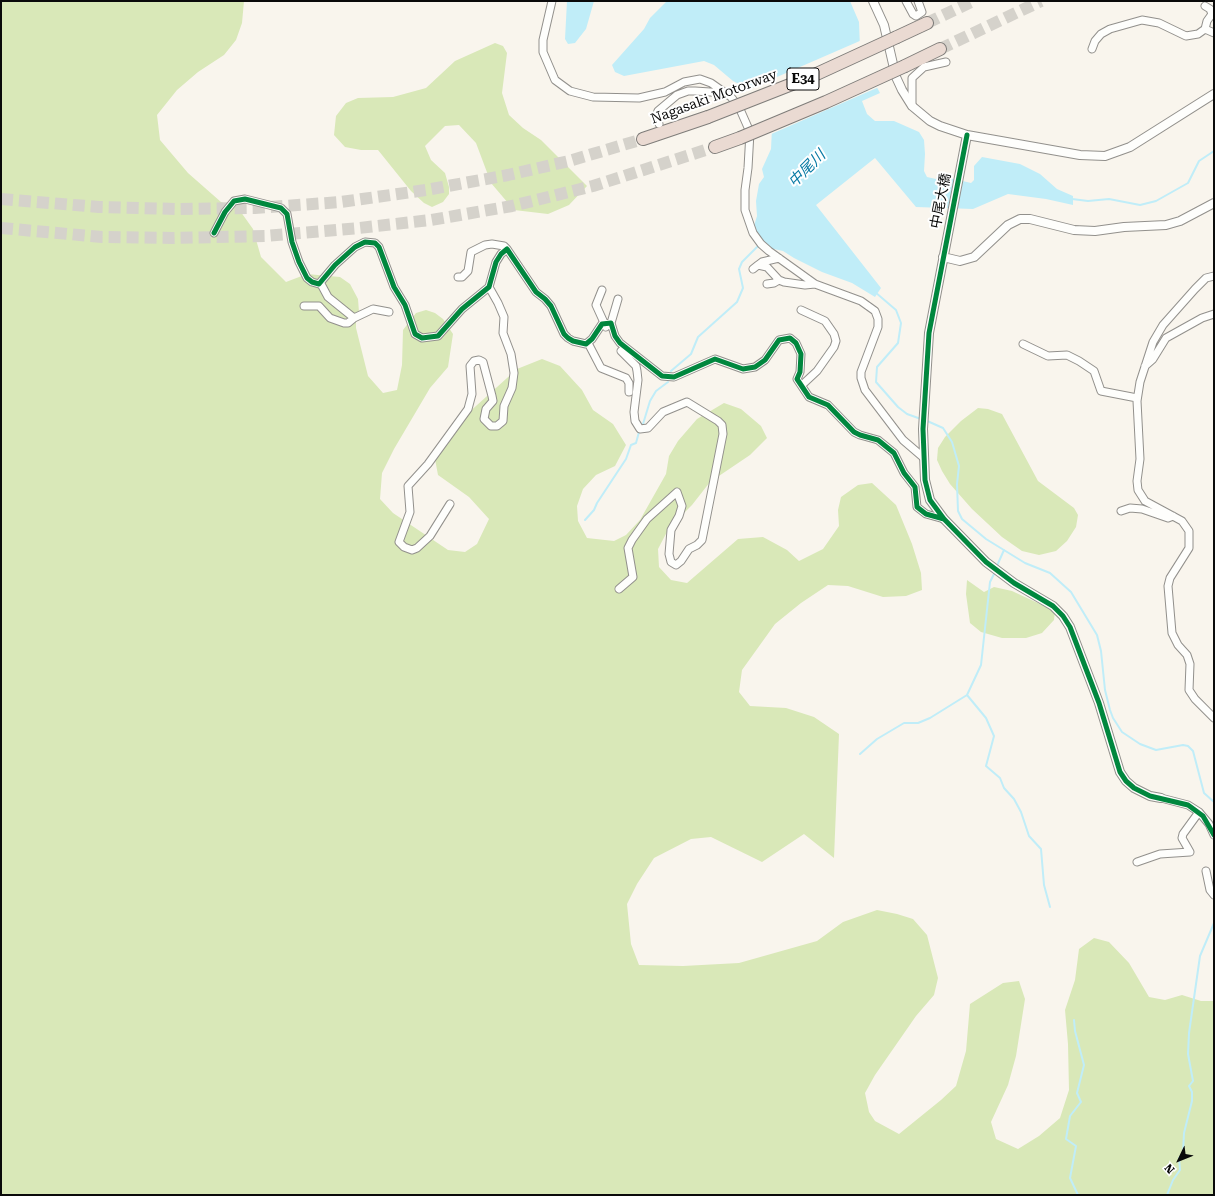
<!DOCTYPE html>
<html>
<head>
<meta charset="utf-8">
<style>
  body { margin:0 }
  #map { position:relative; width:1215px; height:1196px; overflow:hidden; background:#f9f5ed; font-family:"Roboto Serif",serif }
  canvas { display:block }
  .frame { position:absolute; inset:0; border:2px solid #0a0a0a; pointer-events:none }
  .north { position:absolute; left:1159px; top:1140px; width:40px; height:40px; -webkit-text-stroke:3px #fff; paint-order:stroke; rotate:227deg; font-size:11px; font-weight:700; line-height:16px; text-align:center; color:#0a0a0a }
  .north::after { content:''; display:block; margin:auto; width:14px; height:18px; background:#0a0a0a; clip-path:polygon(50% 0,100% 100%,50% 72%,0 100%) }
</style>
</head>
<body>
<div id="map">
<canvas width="1215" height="1196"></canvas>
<div class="frame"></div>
<div class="north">N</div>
</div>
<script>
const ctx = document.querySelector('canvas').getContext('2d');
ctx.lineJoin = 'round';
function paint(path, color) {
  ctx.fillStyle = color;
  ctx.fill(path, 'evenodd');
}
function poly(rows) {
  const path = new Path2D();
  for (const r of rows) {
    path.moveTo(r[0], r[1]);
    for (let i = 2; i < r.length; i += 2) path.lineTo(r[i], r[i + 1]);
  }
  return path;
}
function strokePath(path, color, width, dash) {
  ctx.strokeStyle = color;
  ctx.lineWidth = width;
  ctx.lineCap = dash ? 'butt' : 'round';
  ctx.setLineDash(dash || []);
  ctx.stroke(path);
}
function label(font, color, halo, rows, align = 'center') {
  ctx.font = font + ' "Roboto Serif","Noto Sans JP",serif';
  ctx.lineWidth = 4;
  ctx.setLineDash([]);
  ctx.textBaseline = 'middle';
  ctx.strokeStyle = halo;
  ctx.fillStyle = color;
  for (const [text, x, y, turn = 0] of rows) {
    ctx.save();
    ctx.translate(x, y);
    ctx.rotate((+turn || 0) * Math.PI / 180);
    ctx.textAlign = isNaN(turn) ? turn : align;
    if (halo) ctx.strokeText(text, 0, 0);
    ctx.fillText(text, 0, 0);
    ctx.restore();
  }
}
paint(poly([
  [1,1,244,1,242,23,236,40,224,55,198,72,177,90,157,115,160,140,188,173,221,202,238,208,253,229,261,257,286,282,307,274,340,277,350,284,358,299,359,312,356,320,356,328,368,376,383,393,397,390,402,365,403,330,416,313,426,310,435,313,443,319,453,334,448,367,430,388,394,449,382,473,380,499,393,513,448,550,465,552,477,544,489,519,469,497,438,475,435,459,466,415,517,369,542,359,560,366,582,390,593,410,613,424,626,445,615,466,596,475,583,489,577,506,578,521,587,538,614,541,626,535,640,520,666,474,669,456,678,441,697,419,724,403,741,409,761,426,767,438,750,455,710,482,692,505,669,528,658,549,659,567,671,580,687,583,738,539,763,537,787,550,799,561,823,549,839,526,838,510,841,497,858,485,872,483,896,505,912,544,921,573,922,590,906,596,883,597,848,586,828,585,801,603,775,624,742,670,739,692,750,706,786,708,814,717,839,734,834,858,804,834,762,862,711,837,691,839,654,858,637,884,627,904,631,944,639,965,683,966,739,963,817,941,843,922,877,910,897,914,913,919,927,935,938,978,934,995,916,1016,875,1075,865,1093,869,1112,875,1121,899,1134,941,1100,956,1086,966,1051,970,1004,1003,983,1019,981,1025,999,1016,1056,1008,1085,991,1122,996,1139,1018,1149,1039,1136,1060,1118,1069,1090,1068,1044,1065,1010,1075,980,1079,949,1094,938,1109,942,1129,963,1149,997,1165,1000,1182,995,1201,1001,1214,1001,1214,1195,1,1195],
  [495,43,503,46,507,53,502,93,509,115,523,128,541,140,587,186,569,205,548,214,514,210,491,183,476,143,459,125,445,126,425,146,431,160,445,173,449,187,449,194,443,202,432,207,424,203,411,191,378,150,361,150,345,147,334,135,336,116,346,103,358,98,393,97,426,88,455,61],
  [978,408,988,409,1002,414,1038,481,1074,508,1078,515,1076,527,1067,541,1056,551,1039,555,1022,551,1002,537,972,509,950,484,942,471,937,460,938,448,945,437,961,421],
  [967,580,984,592,994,587,1012,591,1055,611,1054,620,1042,633,1026,638,1002,638,981,632,970,623,966,594]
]), '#d9e8b8');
paint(poly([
  [567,1,594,1,586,29,575,43,568,44,565,39],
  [667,1,850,1,859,22,860,48,865,65,880,93,862,101,867,114,875,121,894,121,919,132,924,140,925,154,924,171,927,177,936,179,938,175,971,183,974,180,974,166,982,157,1020,164,1040,174,1057,189,1073,196,1073,205,1046,199,1008,194,973,209,916,207,875,158,816,205,881,288,875,297,852,283,822,272,794,258,783,251,760,246,753,229,757,216,756,201,759,184,764,177,762,169,771,149,772,128,763,102,749,89,733,81,714,65,704,61,624,76,615,72,612,65,644,29,650,18]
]), '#c0edf8');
paint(poly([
  [862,40,862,48,866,64,879,87,769,135,770,129,761,103,747,90]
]), '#f9f5ed');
strokePath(poly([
  [1072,199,1088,201,1109,199,1140,205,1156,201,1188,183,1199,161,1214,151],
  [875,292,896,310,901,323,898,343,877,367,876,382,898,407,907,414,921,419],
  [671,371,691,354,698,337,737,302,743,288,739,269,742,262,759,245],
  [925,420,943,428,952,442,959,466,957,484,958,511,962,519,986,539,1025,563,1050,573,1071,592,1097,635,1101,651,1105,690,1110,710,1113,718,1122,732,1140,744,1156,750,1183,745,1188,746,1193,751,1204,793,1214,802],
  [643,424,650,401,656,391,668,382],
  [585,520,594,510,597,503,626,459,631,445,636,443,639,432],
  [996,568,1004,550],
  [967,695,986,718,994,736,986,766,1000,778,1004,788,1014,799,1021,812,1029,836,1041,849,1044,885,1050,907],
  [860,754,877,739,904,723,918,723,930,718,967,695,981,665,990,582,995,572],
  [1074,1020,1075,1031,1084,1065,1077,1093,1081,1102,1070,1116,1066,1139,1076,1146,1070,1178,1078,1195],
  [1167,1195,1173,1180,1180,1170,1179,1158,1183,1153,1184,1133,1192,1101,1192,1092,1189,1086,1193,1081,1188,1054,1189,1033,1200,956,1214,923]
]), '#c0edf8', 2);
strokePath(poly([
  [927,23,973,1],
  [940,49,1041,1],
  [1,199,99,207,178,209,255,208,341,202,426,190,508,175,569,161,643,139],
  [1,228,102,237,172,238,265,236,359,228,431,220,512,206,593,186,715,147]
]), '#d5d2cb', 12, [12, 6]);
const minor = poly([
  [552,1,543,40,543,52,555,80,570,91,593,97,639,98,665,92,684,82,700,79,711,83,731,97,739,107,750,132,748,168,745,190,745,210,753,233,761,244,769,251,815,284,861,301,875,311,878,319,878,327,861,372,861,378,865,390,903,440,924,458],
  [906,1,913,14,916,16,922,12,918,1],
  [1205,29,1214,33],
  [1092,49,1095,41,1101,34,1110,29,1142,20,1159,23,1186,36,1198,34,1205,29,1207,21,1212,14,1210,9,1205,6],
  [912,106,912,78,924,67,946,62],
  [659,124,656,116,658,111,677,95,688,91,695,91,725,93],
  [214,233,225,212,234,201,245,199,281,208,287,214,292,242,299,262,307,278,312,282,319,284,335,265,355,247,365,242,375,243,379,247,394,287,405,305,415,334,422,338,438,336,462,309,489,287,496,262,501,254,507,249,536,292,545,299,551,306,564,334,568,338,573,341,586,344,592,339,602,324,611,323,615,336,620,343,662,376,674,377,715,359,743,369,755,367,765,360,779,340,790,338,796,343,801,354,800,372,797,379,809,397,828,405,854,432,860,435,878,440,894,453,904,473,915,487,917,507,926,514,944,519],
  [758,265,762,262,779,258],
  [753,269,758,265,767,267,779,280,784,282,805,285,815,284],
  [1214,276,1206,278,1195,289,1163,325,1153,342,1140,382,1137,401,1140,459,1137,481,1138,490,1145,501,1182,521,1189,531,1189,548,1170,578,1168,586,1172,633,1178,645,1187,655,1190,664,1189,690,1195,699,1214,718],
  [458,277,462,277,468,271,471,252,485,245,492,244,504,246,507,249],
  [321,284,328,297,354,318,373,309,389,312],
  [767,284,774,283,779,280],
  [602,290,596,305,606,327],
  [304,306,319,306,330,318,344,323,348,323,354,318],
  [801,310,825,321,834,334,836,341,834,347,817,371,802,385],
  [611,323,618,299],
  [588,343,601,368,626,378,629,383,629,392],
  [1023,344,1048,356,1067,355,1079,361,1094,371,1101,391,1137,398],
  [1145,366,1153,359,1166,338,1202,318,1214,314],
  [450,504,430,536,417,548,412,550,404,547,399,542,410,512,408,486,428,464,468,409,472,394,470,366,474,361,479,360,483,362,492,396,493,401,486,409,484,419,491,426,497,426,503,421,504,406,512,388,514,373,511,354,503,333,504,317,498,303,489,287],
  [1121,511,1130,508,1142,509,1168,518,1173,516],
  [619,589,633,577,628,548,632,540,647,519,677,492,682,506,679,516,671,530,669,554,671,562,676,565,681,561,689,549,697,545,702,540,723,434,722,425,718,421,687,402,663,412,648,428,640,429,635,421,634,412,638,380,637,371,636,366,621,351],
  [1161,798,1188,805,1199,812,1209,824,1214,835],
  [1137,862,1160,854,1190,852,1182,838,1183,834,1199,812],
  [1206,871,1210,890,1214,895]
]);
const tertiary = poly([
  [873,1,884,25,896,77,902,90,912,106,930,121,940,126,967,135,1080,155,1105,156,1130,147,1214,94],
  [967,135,929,333,923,429,925,480,930,500,944,519,986,562,1014,583,1053,606,1063,616,1070,627,1099,703,1120,772,1126,781,1134,788,1150,796,1161,798],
  [943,257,960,261,974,257,1008,225,1020,219,1030,219,1074,230,1095,231,1124,227,1166,225,1180,221,1214,203]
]);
const motorway = poly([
  [897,37,927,23],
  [905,66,940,49],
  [643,139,708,117],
  [715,147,740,138]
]);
strokePath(minor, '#92908c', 9);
strokePath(tertiary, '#92908c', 10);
strokePath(motorway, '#7f7d7a', 14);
strokePath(minor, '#fefefc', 7);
strokePath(tertiary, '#fefefc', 8);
strokePath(motorway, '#eadad2', 12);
const motorwayBridge = poly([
  [708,117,810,77,897,37],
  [740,138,826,102,905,66]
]);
strokePath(motorwayBridge, '#7f7d7a', 14, []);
strokePath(motorwayBridge, '#eadad2', 12);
strokePath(poly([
  [967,135,929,333,923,429,925,480,930,500,944,519,986,562,1014,583,1053,606,1063,616,1070,627,1099,703,1120,772,1126,781,1134,788,1150,796,1188,805,1203,816,1214,835],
  [214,233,225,212,234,201,245,199,281,208,287,214,292,242,299,262,307,278,312,282,319,284,335,265,355,247,365,242,375,243,379,247,394,287,405,305,415,334,422,338,438,336,462,309,489,287,496,262,501,254,507,249,536,292,545,299,551,306,564,334,568,338,573,341,586,344,592,339,602,324,611,323,615,336,620,343,662,376,674,377,715,359,743,369,755,367,765,360,779,340,790,338,796,343,801,354,800,372,797,379,809,397,828,405,854,432,860,435,878,440,894,453,904,473,915,487,917,507,926,514,944,519]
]), '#00873e', 5);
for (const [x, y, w] of [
  [803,79,32]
]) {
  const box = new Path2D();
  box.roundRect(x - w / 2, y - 11, w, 22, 3);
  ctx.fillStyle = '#fff';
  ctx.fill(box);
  strokePath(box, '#0a0a0a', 1);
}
label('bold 13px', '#0a0a0a', null, [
  ["E34",803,79]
]);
label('14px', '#0a0a0a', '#fff', [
  ["Nagasaki Motorway",714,97,-20],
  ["中尾大橋",941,201,-79]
]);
label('italic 15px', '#0a7ba5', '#fff', [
  ["中尾川",807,169,-45]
]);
</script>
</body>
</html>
